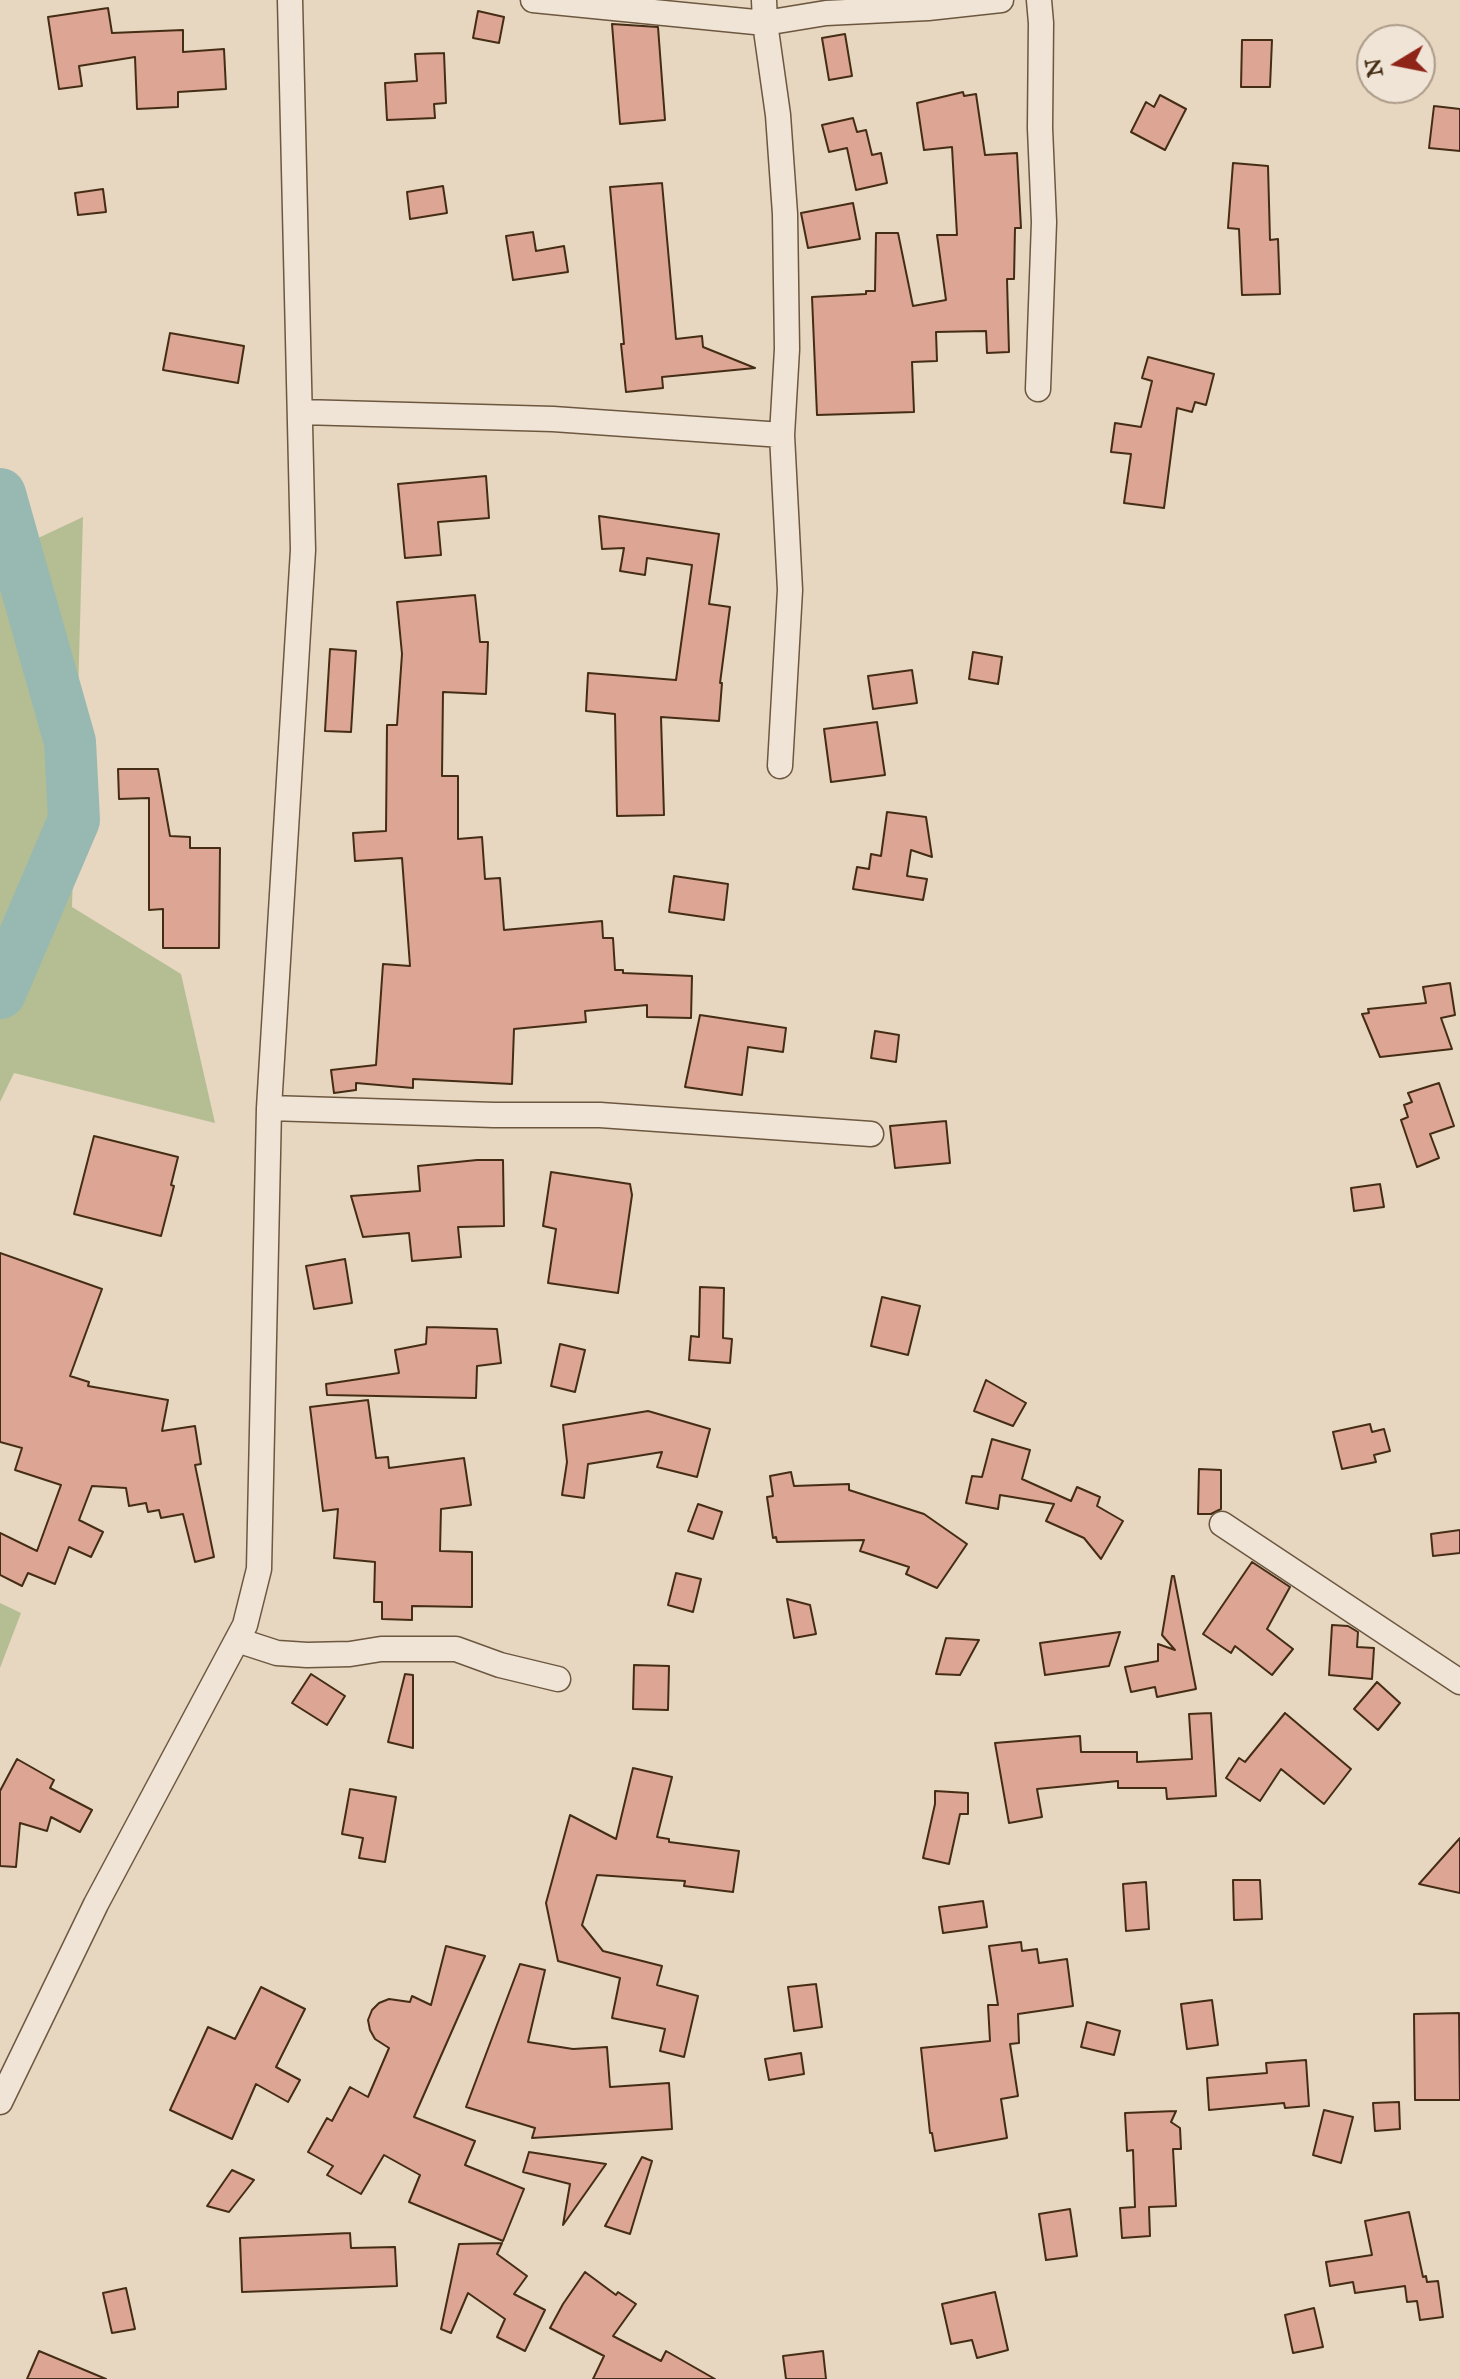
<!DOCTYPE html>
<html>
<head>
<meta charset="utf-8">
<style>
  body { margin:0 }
  #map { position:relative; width:1460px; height:2379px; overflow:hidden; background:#e7d6c0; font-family:"IM FELL Great Primer",serif }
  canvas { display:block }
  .north { position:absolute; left:1356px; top:24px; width:80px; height:80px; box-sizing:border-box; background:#efe4d6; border:2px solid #ab9b88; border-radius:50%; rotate:260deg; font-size:22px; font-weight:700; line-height:32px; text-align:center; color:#442d14 }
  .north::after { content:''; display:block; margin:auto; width:28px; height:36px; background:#8f2418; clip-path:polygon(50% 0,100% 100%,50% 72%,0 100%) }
</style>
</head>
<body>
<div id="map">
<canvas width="1460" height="2379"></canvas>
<div class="north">N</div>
</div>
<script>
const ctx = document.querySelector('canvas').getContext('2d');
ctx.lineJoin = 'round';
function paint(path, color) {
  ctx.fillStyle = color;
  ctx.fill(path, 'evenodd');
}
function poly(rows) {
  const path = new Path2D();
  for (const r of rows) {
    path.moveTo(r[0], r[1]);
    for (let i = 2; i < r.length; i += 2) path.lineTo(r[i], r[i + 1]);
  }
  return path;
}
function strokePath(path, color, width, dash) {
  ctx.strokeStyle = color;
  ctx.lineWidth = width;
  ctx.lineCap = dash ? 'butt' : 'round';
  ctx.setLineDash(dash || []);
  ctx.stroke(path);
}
paint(poly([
  [83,517,72,907,181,974,215,1123,14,1073,0,1102,0,556],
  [0,1603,21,1613,0,1668]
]), '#b5be93');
strokePath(poly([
  [0,494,70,742,74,820,0,993]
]), '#97b9b1', 52);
const building = poly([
  [108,8,112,33,183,30,183,52,224,49,226,89,178,92,178,107,137,109,135,57,79,66,82,86,59,89,48,17,108,8],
  [478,11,504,17,499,43,473,38,478,11],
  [612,24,658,27,665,120,620,124,612,24],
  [845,34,852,76,829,80,822,38,845,34],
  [1242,40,1272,40,1270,87,1241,87,1242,40],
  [444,53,446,103,434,104,435,118,387,120,385,83,417,81,415,54,444,53],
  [963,92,964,96,976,94,985,155,1017,153,1021,228,1015,228,1014,279,1007,279,1009,352,987,353,986,331,936,332,937,361,912,362,914,412,817,415,812,297,866,294,866,291,875,291,876,233,898,233,913,306,946,300,937,235,957,235,952,147,924,150,917,103,963,92],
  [1160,95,1186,109,1165,150,1131,132,1146,102,1154,107,1160,95],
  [1434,106,1460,109,1460,151,1429,148,1434,106],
  [853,118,857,132,866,130,872,155,881,153,887,183,856,190,847,148,829,152,822,125,853,118],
  [1233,163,1268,166,1270,240,1278,239,1280,294,1242,295,1239,229,1228,228,1233,163],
  [662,183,676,339,702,336,703,347,755,368,662,377,663,388,626,392,621,344,624,344,610,187,662,183],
  [443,186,447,213,410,219,407,192,443,186],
  [103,189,106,212,78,215,75,193,103,189],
  [853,203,860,239,808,248,801,213,853,203],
  [533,232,536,251,564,246,568,272,513,280,506,236,533,232],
  [170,333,244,346,238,383,163,370,170,333],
  [1148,357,1214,374,1206,405,1195,402,1192,412,1177,408,1164,508,1124,503,1131,454,1111,452,1115,423,1141,427,1152,381,1142,378,1148,357],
  [486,476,489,518,438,522,441,555,405,558,398,484,486,476],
  [599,516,719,534,709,604,730,607,720,683,722,683,719,721,661,717,664,815,617,816,615,714,586,711,588,673,676,680,692,565,647,558,645,575,620,571,624,548,602,549,599,516],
  [475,595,480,642,488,642,486,694,443,692,442,776,458,776,458,839,482,837,485,879,500,878,504,930,602,921,603,938,613,938,615,970,623,970,623,973,692,976,691,1018,647,1017,647,1005,585,1011,586,1022,514,1029,512,1084,413,1079,413,1088,356,1083,356,1090,334,1093,331,1070,376,1065,383,964,410,966,402,858,355,861,353,833,386,831,387,725,397,725,402,654,397,602,475,595],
  [330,649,356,651,351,732,325,731,330,649],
  [973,652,1002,657,998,684,969,679,973,652],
  [912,670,917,703,873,709,868,676,912,670],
  [877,722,885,775,831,782,824,729,877,722],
  [118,769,158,769,170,836,190,837,190,848,220,848,219,948,163,948,163,909,149,910,149,798,119,799,118,769],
  [887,812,926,817,932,857,911,850,907,876,927,879,923,900,853,889,857,867,869,869,871,854,881,856,887,812],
  [674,876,728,884,724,920,669,912,674,876],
  [1450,983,1455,1015,1441,1018,1452,1049,1380,1057,1362,1014,1369,1013,1368,1009,1426,1003,1423,987,1450,983],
  [700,1015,786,1028,783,1052,748,1047,742,1095,685,1087,700,1015],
  [875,1031,899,1035,896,1062,871,1058,875,1031],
  [1439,1083,1454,1126,1430,1134,1439,1158,1417,1167,1401,1120,1408,1117,1404,1105,1412,1102,1408,1093,1439,1083],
  [946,1121,950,1163,895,1168,890,1126,946,1121],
  [94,1136,178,1157,171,1185,174,1186,161,1236,74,1214,94,1136],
  [477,1160,503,1160,504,1226,458,1227,461,1257,412,1261,409,1233,363,1237,351,1196,420,1191,418,1166,477,1160],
  [551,1172,630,1184,632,1195,618,1293,548,1283,556,1229,543,1226,551,1172],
  [1380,1184,1384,1207,1354,1211,1351,1188,1380,1184],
  [0,1253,102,1289,70,1376,89,1382,88,1386,168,1400,162,1431,195,1426,201,1464,195,1465,214,1557,195,1562,183,1514,161,1518,159,1510,148,1512,146,1503,129,1506,126,1488,92,1486,79,1520,103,1532,91,1557,69,1547,55,1584,28,1573,22,1586,0,1575,0,1533,37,1551,61,1485,15,1470,22,1448,0,1442,0,1253],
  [345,1259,352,1303,314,1309,306,1266,345,1259],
  [700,1287,724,1288,723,1338,732,1339,730,1363,689,1360,691,1336,699,1337,700,1287],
  [882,1297,920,1306,908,1355,871,1346,882,1297],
  [427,1327,497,1329,501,1363,477,1366,476,1398,327,1395,326,1384,399,1373,395,1350,426,1344,427,1327],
  [560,1344,585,1350,575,1392,551,1386,560,1344],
  [986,1380,1026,1403,1013,1426,974,1411,986,1380],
  [368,1400,376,1458,388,1457,389,1468,464,1458,471,1505,441,1509,440,1551,472,1552,472,1607,412,1606,412,1620,382,1619,382,1602,374,1602,375,1562,334,1558,338,1509,323,1511,310,1407,368,1400],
  [648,1411,710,1429,697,1477,657,1467,662,1452,588,1464,584,1498,562,1495,567,1462,563,1425,648,1411],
  [1370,1424,1372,1432,1384,1429,1390,1451,1374,1455,1376,1462,1342,1469,1333,1432,1370,1424],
  [992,1439,1030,1450,1022,1479,1071,1501,1077,1487,1100,1497,1097,1506,1123,1521,1101,1559,1084,1538,1046,1521,1054,1504,1000,1495,998,1509,966,1503,972,1476,982,1477,992,1439],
  [1199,1469,1221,1470,1221,1509,1211,1514,1198,1514,1199,1469],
  [791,1472,794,1486,849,1484,849,1490,924,1514,967,1544,937,1588,906,1574,909,1567,860,1551,864,1540,777,1542,776,1537,773,1538,767,1497,773,1496,770,1476,791,1472],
  [698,1504,722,1512,713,1539,688,1531,698,1504],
  [1460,1530,1460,1553,1433,1556,1431,1534,1460,1530],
  [1252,1562,1290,1587,1267,1629,1293,1649,1272,1675,1235,1646,1231,1653,1203,1634,1252,1562],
  [676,1573,701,1579,693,1612,668,1605,676,1573],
  [1172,1576,1174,1576,1196,1689,1157,1697,1155,1687,1131,1692,1125,1667,1158,1661,1158,1644,1175,1650,1162,1635,1172,1576],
  [787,1599,810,1605,816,1634,794,1638,787,1599],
  [1332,1625,1348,1626,1358,1632,1357,1647,1374,1648,1372,1679,1329,1675,1332,1625],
  [1120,1632,1109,1666,1045,1675,1040,1643,1120,1632],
  [946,1638,979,1640,960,1675,936,1674,946,1638],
  [634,1665,669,1666,668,1710,633,1709,634,1665],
  [311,1674,345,1696,327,1725,292,1703,311,1674],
  [405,1674,413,1675,413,1748,388,1742,405,1674],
  [1377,1682,1400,1703,1378,1730,1354,1709,1377,1682],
  [1211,1713,1216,1796,1167,1799,1166,1788,1118,1788,1118,1781,1037,1789,1042,1817,1009,1823,995,1743,1080,1736,1081,1752,1137,1752,1137,1762,1192,1759,1189,1714,1211,1713],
  [1285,1713,1351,1769,1324,1804,1281,1769,1260,1801,1226,1778,1239,1758,1245,1762,1285,1713],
  [17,1759,54,1780,50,1788,92,1810,80,1832,51,1817,47,1831,20,1823,16,1867,0,1866,0,1791,17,1759],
  [633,1768,672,1777,657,1837,669,1839,669,1842,739,1851,733,1892,684,1886,685,1881,597,1875,582,1925,603,1951,662,1966,657,1985,698,1996,684,2057,660,2051,665,2029,612,2018,620,1978,558,1961,546,1903,570,1815,616,1839,633,1768],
  [350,1789,396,1797,385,1862,359,1858,363,1838,342,1834,350,1789],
  [935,1791,968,1793,968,1814,960,1814,949,1864,923,1858,935,1804,935,1791],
  [1460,1838,1460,1893,1419,1884,1460,1838],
  [1233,1880,1260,1880,1262,1919,1234,1920,1233,1880],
  [1146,1882,1149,1929,1126,1931,1123,1884,1146,1882],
  [983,1901,987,1927,943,1933,939,1907,983,1901],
  [1021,1942,1022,1951,1037,1949,1039,1963,1067,1959,1073,2006,1018,2014,1019,2043,1010,2044,1018,2096,1001,2099,1007,2138,935,2151,932,2133,930,2133,921,2048,990,2041,988,2005,998,2005,989,1946,1021,1942],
  [446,1946,485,1956,414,2117,475,2141,465,2165,524,2189,503,2241,409,2202,420,2175,384,2155,361,2194,327,2175,333,2166,308,2152,327,2118,332,2121,350,2087,368,2097,389,2048,375,2039,370,2030,368,2020,372,2010,379,2003,389,1999,410,2002,412,1996,431,2005,446,1946],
  [520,1964,545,1970,528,2042,573,2049,607,2047,610,2087,669,2083,672,2129,532,2138,535,2128,466,2107,520,1964],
  [816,1984,822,2027,794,2031,788,1987,816,1984],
  [261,1987,305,2009,276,2067,300,2080,288,2102,256,2084,232,2139,170,2110,208,2027,235,2039,261,1987],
  [1212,2000,1218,2045,1187,2049,1181,2004,1212,2000],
  [1459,2013,1460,2100,1415,2100,1414,2014,1459,2013],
  [1087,2022,1120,2031,1114,2055,1081,2047,1087,2022],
  [801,2053,804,2074,769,2080,765,2059,801,2053],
  [1306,2060,1309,2106,1285,2108,1284,2103,1209,2110,1207,2078,1267,2073,1266,2063,1306,2060],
  [1399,2102,1400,2129,1375,2131,1373,2103,1399,2102],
  [1324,2110,1353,2117,1341,2163,1313,2155,1324,2110],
  [1176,2111,1171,2122,1180,2128,1181,2149,1173,2149,1176,2206,1149,2207,1150,2236,1122,2238,1120,2208,1135,2207,1133,2150,1127,2151,1125,2113,1176,2111],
  [529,2152,606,2164,563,2225,570,2184,523,2172,529,2152],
  [642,2157,652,2161,630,2234,605,2226,642,2157],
  [232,2170,254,2180,229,2212,207,2206,232,2170],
  [1070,2209,1077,2256,1046,2260,1039,2214,1070,2209],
  [1409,2212,1423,2277,1426,2276,1427,2282,1438,2281,1443,2317,1420,2320,1417,2301,1407,2302,1405,2286,1355,2293,1353,2282,1330,2286,1326,2262,1372,2255,1365,2221,1409,2212],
  [350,2233,351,2248,395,2247,397,2286,242,2292,240,2238,350,2233],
  [502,2243,497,2254,527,2276,514,2294,545,2310,525,2351,497,2337,505,2319,468,2293,451,2333,441,2329,459,2244,502,2243],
  [585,2272,616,2295,618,2292,636,2304,613,2336,661,2361,666,2351,715,2379,593,2379,604,2356,550,2328,563,2304,585,2272],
  [126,2288,135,2329,112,2333,103,2293,126,2288],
  [995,2292,1008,2350,977,2358,972,2340,951,2344,942,2304,995,2292],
  [1314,2308,1323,2347,1293,2353,1285,2315,1314,2308],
  [39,2351,106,2379,27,2379,39,2351],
  [823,2351,826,2379,786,2379,783,2356,823,2351]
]);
paint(building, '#dca594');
strokePath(building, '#442d14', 2);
const street = poly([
  [533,0,765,23,826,13,928,8,1001,0],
  [764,0,765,23,778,115,785,214,787,349,782,435,790,590,780,766],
  [1038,389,1044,222,1040,128,1041,23,1039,0],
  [301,412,553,419,782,435],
  [269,1108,494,1115,600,1115,871,1134],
  [1222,1524,1460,1682],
  [237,1640,277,1653,307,1655,350,1654,381,1649,456,1649,500,1665,558,1679],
  [0,2102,96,1904,245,1625,259,1569,269,1108,303,550,290,0]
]);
strokePath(street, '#6d573f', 27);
strokePath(street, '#efe4d6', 24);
</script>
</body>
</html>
